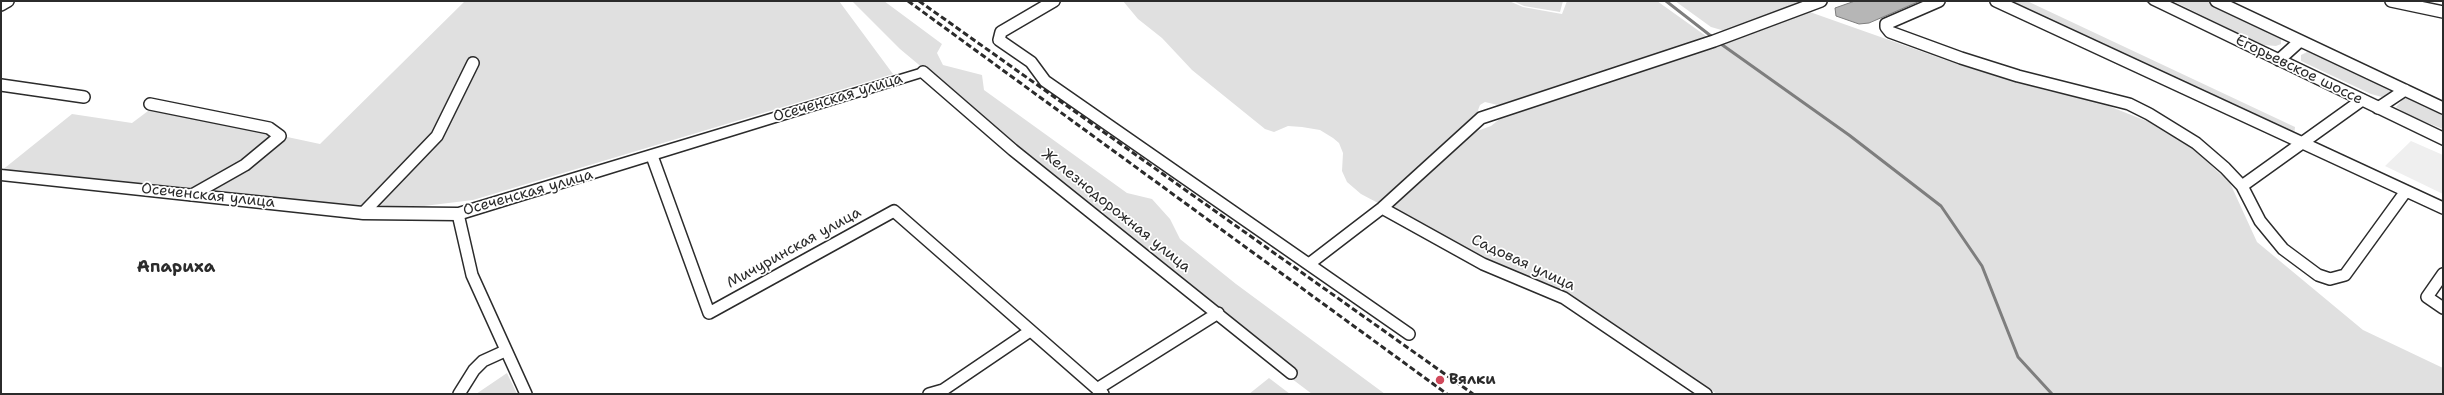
<!DOCTYPE html>
<html>
<head>
<meta charset="utf-8">
<style>
  body { margin:0 }
  #map { position:relative; width:2444px; height:395px; overflow:hidden; background:#fff; font-family:"Shantell Sans",sans-serif }
  canvas { display:block }
  .frame { position:absolute; inset:0; border:2px solid #2b2b2b; pointer-events:none }
</style>
</head>
<body>
<div id="map">
<canvas width="2444" height="395"></canvas>
<div class="frame"></div>
</div>
<script>
const ctx = document.querySelector('canvas').getContext('2d');
ctx.lineJoin = 'round';
function paint(path, color) {
  ctx.fillStyle = color;
  ctx.fill(path, 'evenodd');
}
function poly(rows) {
  const path = new Path2D();
  for (const r of rows) {
    path.moveTo(r[0], r[1]);
    for (let i = 2; i < r.length; i += 2) path.lineTo(r[i], r[i + 1]);
  }
  return path;
}
function strokePath(path, color, width, dash) {
  ctx.strokeStyle = color;
  ctx.lineWidth = width;
  ctx.lineCap = dash ? 'butt' : 'round';
  ctx.setLineDash(dash || []);
  ctx.stroke(path);
}
function label(font, color, halo, rows, align = 'center') {
  ctx.font = font + ' "Shantell Sans",sans-serif';
  ctx.lineWidth = 3.5;
  ctx.setLineDash([]);
  ctx.textBaseline = 'middle';
  ctx.strokeStyle = halo;
  ctx.fillStyle = color;
  for (const [text, x, y, turn = 0] of rows) {
    ctx.save();
    ctx.translate(x, y);
    ctx.rotate((+turn || 0) * Math.PI / 180);
    ctx.textAlign = isNaN(turn) ? turn : align;
    if (halo) ctx.strokeText(text, 0, 0);
    ctx.fillText(text, 0, 0);
    ctx.restore();
  }
}
paint(poly([
  [2411,141,2443,155,2443,194,2385,166]
]), '#efefef');
paint(poly([
  [465,1,839,1,893,74,473,200,424,206,358,206,1,171,72,114,132,123,152,108,320,144],
  [852,1,884,1,942,44,937,53,943,65,982,75,984,90,1127,193,1152,199,1170,219,1180,239,1236,284,1385,394,1312,394,1210,317,1050,174,900,49],
  [1123,1,1509,1,1523,7,1562,14,1567,1,1657,1,1706,36,1705,39,1506,107,1485,102,1480,105,1475,118,1378,203,1361,194,1347,182,1342,171,1343,153,1339,143,1333,138,1320,130,1302,127,1288,126,1274,132,1265,129,1192,70,1162,38,1138,19],
  [1513,1,1563,1,1560,12,1524,6],
  [1675,1,1813,1,1725,31,1711,27],
  [2001,1,2027,1,2295,127,2294,136],
  [2173,1,2213,1,2274,32,2281,39,2281,44,2276,46,2264,45,2252,40],
  [1807,11,1957,64,2048,91,2096,101,2149,122,2192,148,2230,183,2257,242,2363,330,2443,368,2443,394,1717,394,1566,294,1485,260,1400,213,1393,205,1474,132,1491,126,1507,113,1656,62,1668,63],
  [2307,52,2320,54,2396,91,2382,97,2371,94,2301,61,2301,55],
  [2406,96,2443,110,2443,129,2410,116,2396,107],
  [507,373,517,394,476,394],
  [1269,378,1290,394,1249,394]
]), '#e0e0e0');
const water = poly([
  [1855,1,1920,1,1869,23,1859,24,1836,16,1835,8,1855,1]
]);
paint(water, '#b6b6b6');
strokePath(water, '#7e7e7e', 1);
strokePath(poly([
  [1666,1,1711,36],
  [1721,44,1849,135,1941,206,1982,266,2018,357,2052,394]
]), '#7e7e7e', 3);
const street = poly([
  [1054,1,1001,32,999,40,1031,62,1045,81,1409,334],
  [1939,1,1886,24,1886,27,1890,32,1961,58,2018,76,2129,104,2149,114,2196,143,2225,168,2242,186,2260,221,2283,249,2318,275,2330,279,2345,275,2406,191],
  [1996,1,2443,208],
  [2216,1,2443,108],
  [2391,1,2443,12],
  [1,5,8,1],
  [2279,60,2300,41],
  [923,72,1013,150,1291,373],
  [1,85,84,97],
  [150,104,269,128,280,136,245,165,192,195],
  [2378,108,2405,90],
  [652,156,709,313,894,211,1103,394],
  [2242,186,2362,100],
  [1382,208,1483,264,1564,298,1706,394],
  [363,213,437,136,473,63],
  [458,214,472,275,526,394],
  [1309,264,1382,208,1481,118,1714,41,1821,1],
  [2443,274,2427,297,2443,308],
  [1097,389,1218,313],
  [459,394,474,370,483,361,505,351],
  [929,394,943,390,1030,331]
]);
const secondary = poly([
  [923,68,930,72,928,75,458,220,363,219,1,180,1,170,363,207,458,208,923,68]
]);
const primary = poly([
  [2148,1,2168,1,2443,132,2443,145,2151,4,2148,1]
]);
strokePath(street, '#2b2b2b', 14);
strokePath(secondary, '#2b2b2b', 3);
strokePath(primary, '#2b2b2b', 3);
strokePath(street, '#fff', 11);
paint(secondary, '#fff');
paint(primary, '#fff');
strokePath(poly([
  [908,1,1447,394],
  [919,1,1473,394]
]), '#2b2b2b', 3, [6, 3]);
for (const [x, y, r, color] of [
  [1440,380,5,"#d1495b"]
]) {
  const dot = new Path2D();
  dot.arc(x, y, r, 0, 2 * Math.PI);
  ctx.fillStyle = color;
  ctx.fill(dot);
  strokePath(dot, '#fff', 1.5);
}
label('15px', '#2b2b2b', '#fff', [
  ["Егорьевское шоссе",2299,70,26],
  ["Осеченская улица",838,98,-17],
  ["Осеченская улица",528,193,-16],
  ["Осеченская улица",208,196,6],
  ["Железнодорожная улица",1116,211,39],
  ["Мичуринская улица",794,248,-29],
  ["Садовая улица",1523,263,25]
]);
label('bold 15px', '#2b2b2b', '#fff', [
  ["Вялки",1449,380]
], 'left');
label('bold 17px', '#2b2b2b', '#fff', [
  ["Апариха",176,268]
]);
</script>
</body>
</html>
